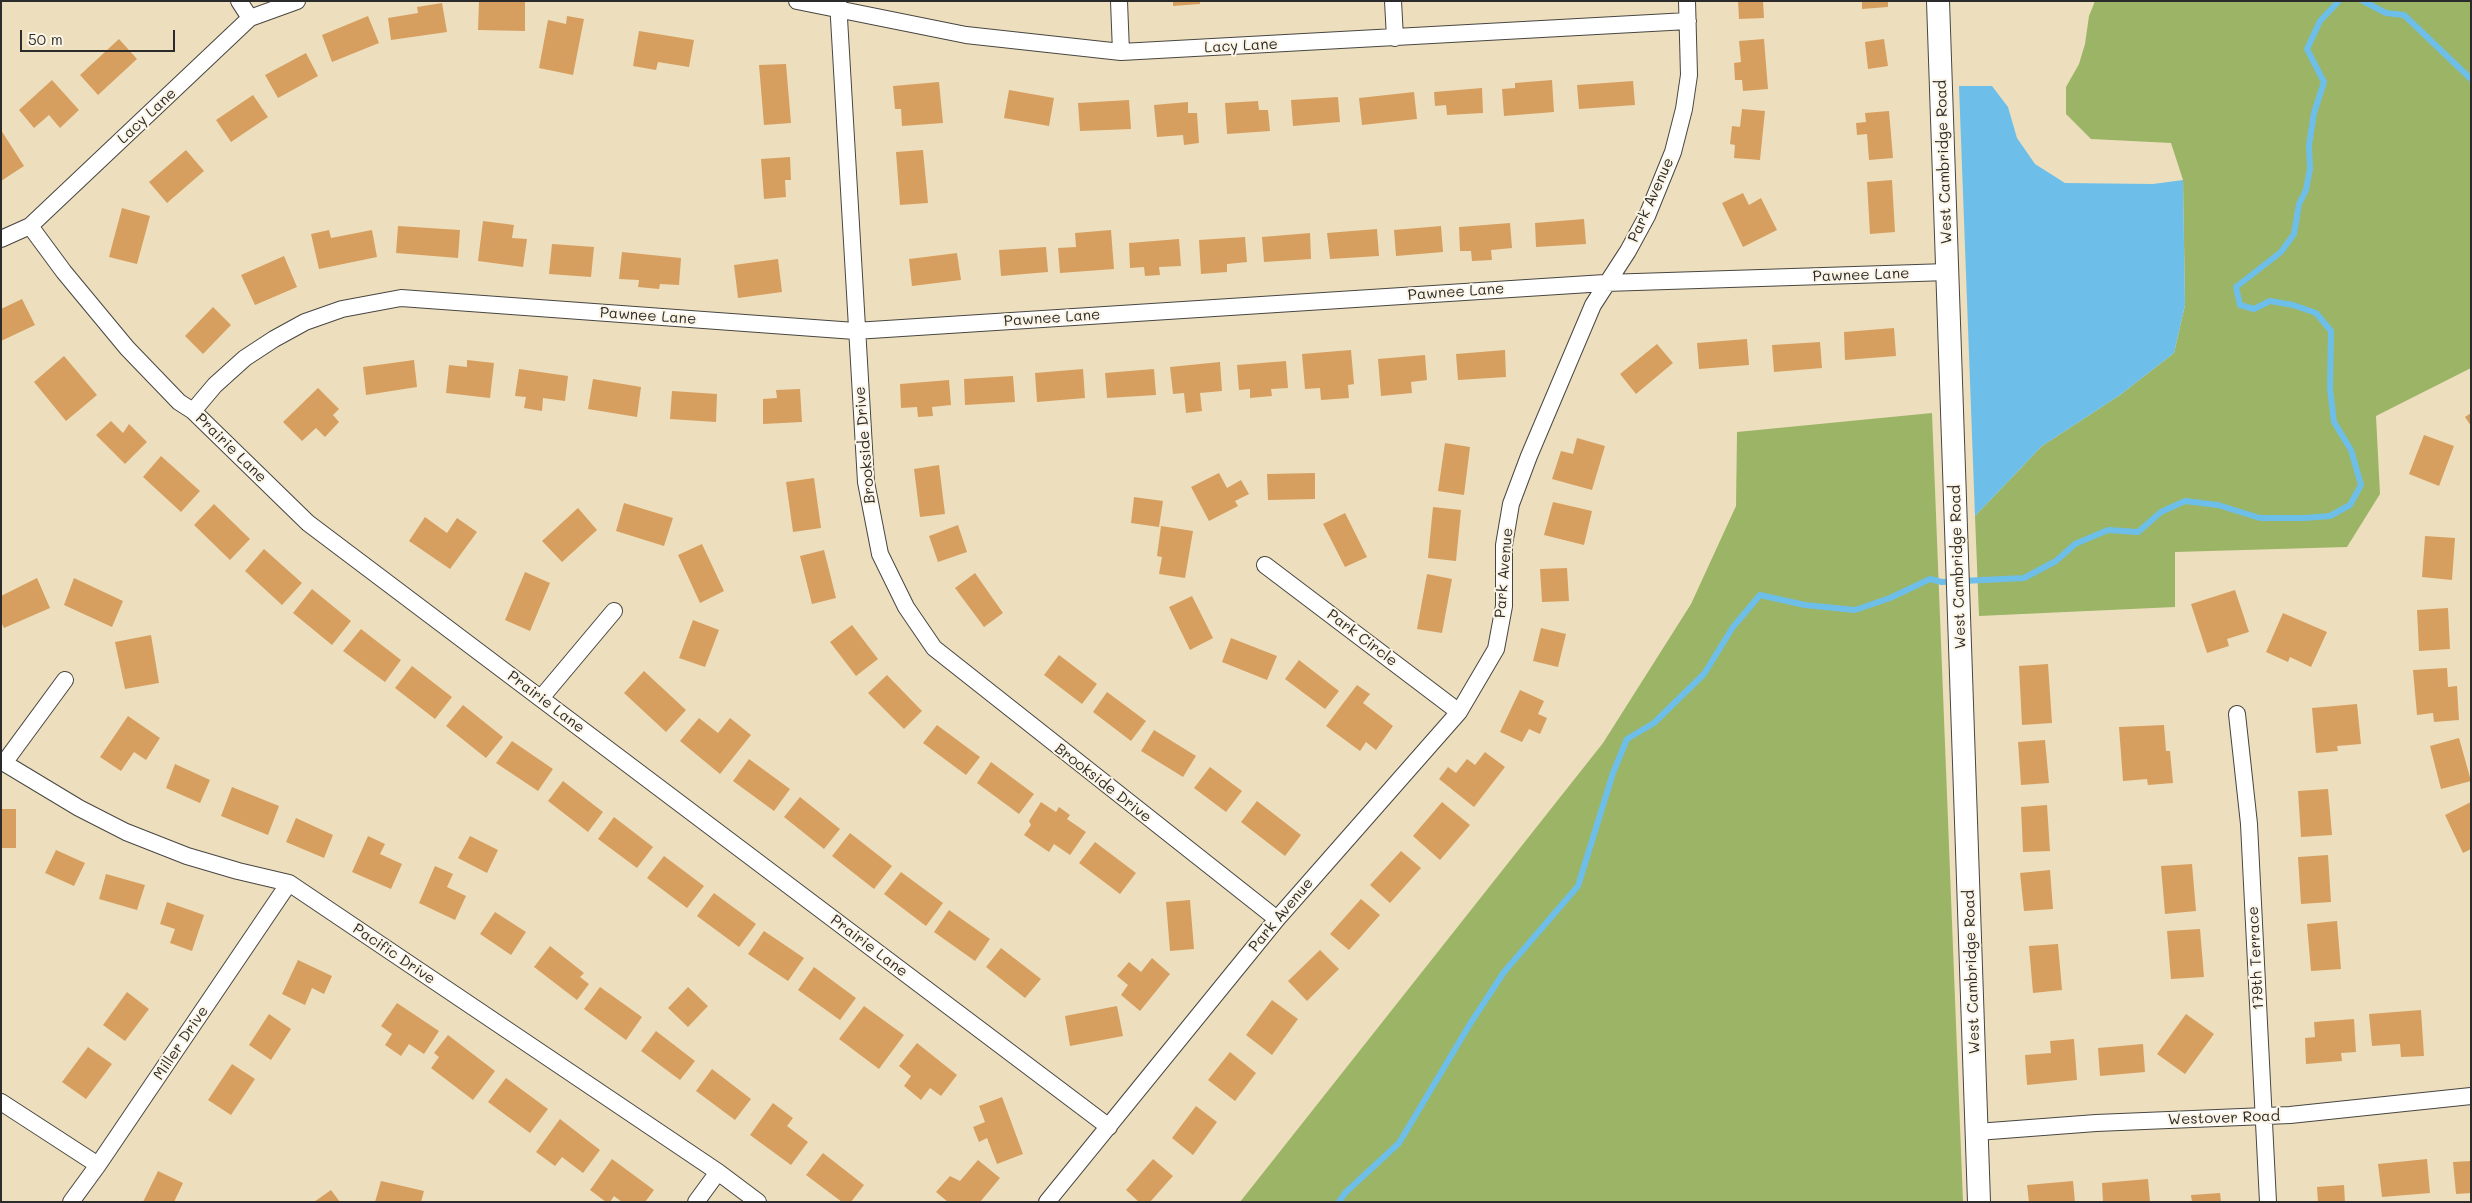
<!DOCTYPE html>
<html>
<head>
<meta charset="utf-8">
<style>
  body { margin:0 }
  #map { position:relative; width:2472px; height:1203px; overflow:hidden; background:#eddfbd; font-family:Mali,sans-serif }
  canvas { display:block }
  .frame { position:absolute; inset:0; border:2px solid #2b2b2b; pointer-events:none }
  .scale { position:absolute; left:20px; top:30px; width:155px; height:22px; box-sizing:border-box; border:2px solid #2b2b2b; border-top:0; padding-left:6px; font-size:15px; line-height:18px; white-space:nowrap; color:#2b2b2b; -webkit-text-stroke:4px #fcf5e5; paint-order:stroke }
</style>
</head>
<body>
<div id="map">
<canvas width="2472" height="1203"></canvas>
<div class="frame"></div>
<div class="scale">50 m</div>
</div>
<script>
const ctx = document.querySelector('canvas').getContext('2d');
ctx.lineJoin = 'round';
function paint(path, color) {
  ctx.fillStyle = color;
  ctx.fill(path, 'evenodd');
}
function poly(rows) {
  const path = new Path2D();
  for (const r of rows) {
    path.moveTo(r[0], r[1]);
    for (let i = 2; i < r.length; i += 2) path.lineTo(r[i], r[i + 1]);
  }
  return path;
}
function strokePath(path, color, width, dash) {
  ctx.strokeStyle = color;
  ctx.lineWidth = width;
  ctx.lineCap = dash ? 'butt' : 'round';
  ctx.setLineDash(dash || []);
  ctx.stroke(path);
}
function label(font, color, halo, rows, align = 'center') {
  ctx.font = font + ' Mali,sans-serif';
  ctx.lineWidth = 4;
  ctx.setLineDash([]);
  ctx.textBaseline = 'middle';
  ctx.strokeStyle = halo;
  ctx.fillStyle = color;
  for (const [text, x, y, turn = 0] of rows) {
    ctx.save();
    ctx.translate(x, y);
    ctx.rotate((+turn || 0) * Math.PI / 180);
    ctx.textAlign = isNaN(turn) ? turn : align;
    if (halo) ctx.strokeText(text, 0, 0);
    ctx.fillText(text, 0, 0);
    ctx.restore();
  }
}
paint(poly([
  [2095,1,2471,1,2471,368,2376,416,2380,494,2347,547,2175,552,2175,607,1979,616,1975,516,2042,446,2120,395,2174,353,2185,305,2183,180,2171,143,2091,139,2066,114,2066,87,2079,64,2085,44,2089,16],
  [1932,413,1963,1202,1240,1202,1603,743,1691,604,1736,506,1737,432]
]), '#9cb466');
paint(poly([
  [1959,86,1992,86,2008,107,2017,138,2035,164,2065,183,2153,184,2183,180,2185,305,2174,353,2120,395,2042,446,1975,516]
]), '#6dbfe9');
strokePath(poly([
  [2363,1,2386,13,2404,15,2471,79],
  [1339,1202,1345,1193,1399,1143,1470,1024,1504,972,1578,886,1613,773,1627,739,1654,723,1704,674,1733,627,1760,595,1805,605,1855,610,1890,598,1930,579,1942,582,2024,578,2056,561,2075,544,2108,530,2138,532,2161,512,2185,501,2218,505,2260,518,2304,518,2330,516,2350,505,2361,485,2351,450,2334,422,2330,389,2331,331,2316,313,2293,305,2270,301,2254,309,2240,305,2236,287,2281,252,2294,234,2299,204,2306,190,2310,169,2309,145,2314,113,2324,82,2307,49,2320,21,2339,1]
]), '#6dbfe9', 6);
paint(poly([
  [479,1,525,1,525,31,478,30],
  [1173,1,1200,1,1200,4,1173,6],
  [1738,1,1763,1,1764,18,1739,19],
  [1862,1,1888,1,1888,7,1862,9],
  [442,3,447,32,391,40,388,18,418,13,417,7],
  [368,16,379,43,332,62,322,35],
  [567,16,584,19,573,75,539,68,548,20,566,24],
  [639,31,694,40,689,67,658,62,656,70,633,66],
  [119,39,137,59,98,95,80,75],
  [1764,39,1768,89,1743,91,1742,80,1735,80,1734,63,1741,62,1739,41],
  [1884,39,1888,66,1868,69,1865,42],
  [306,53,318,76,278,98,265,75],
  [786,64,791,123,764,125,759,65],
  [52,80,79,110,60,128,49,115,34,128,19,110],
  [1552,80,1554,112,1504,116,1502,89,1515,88,1515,83],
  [1633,81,1635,105,1579,109,1577,85],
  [939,82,943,123,902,126,901,109,895,109,893,86],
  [1482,88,1483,113,1447,115,1446,105,1435,106,1434,92],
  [1009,90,1054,98,1049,126,1004,118],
  [1414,92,1417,119,1362,125,1359,98],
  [253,95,268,117,231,142,216,120],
  [1338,97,1340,122,1293,126,1291,100],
  [1129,100,1131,129,1080,131,1078,103],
  [1258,101,1259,110,1268,110,1270,131,1227,134,1225,103],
  [1188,102,1188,113,1197,113,1199,143,1184,145,1183,135,1157,137,1154,105],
  [1742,109,1765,111,1760,160,1734,158,1735,145,1730,144,1732,126,1740,127],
  [1889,111,1893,158,1869,160,1867,134,1857,135,1856,123,1866,122,1865,113],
  [1,130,24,166,1,181],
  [186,150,204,171,167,203,149,182],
  [923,150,928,203,900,205,896,152],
  [790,157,791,180,785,180,786,197,764,199,761,159],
  [1892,180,1895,232,1870,234,1867,182],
  [1743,193,1749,205,1761,198,1777,230,1743,247,1722,203],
  [122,208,150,216,137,264,109,257],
  [1584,219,1586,244,1536,247,1535,223],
  [483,221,514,225,512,238,527,239,523,267,478,261],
  [1510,223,1512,248,1491,250,1492,260,1472,261,1471,251,1460,251,1459,227],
  [398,226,460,230,458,258,396,253],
  [1441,226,1443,252,1396,256,1394,230],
  [1377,229,1379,256,1330,259,1327,233],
  [329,230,331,238,372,230,377,257,319,269,311,234],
  [1111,230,1114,269,1060,273,1058,248,1076,247,1075,233],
  [1310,233,1311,259,1264,262,1262,237],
  [1245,237,1247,262,1227,264,1227,272,1201,274,1199,240],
  [1179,239,1181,266,1159,267,1160,275,1145,276,1144,267,1130,268,1129,243],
  [552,244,594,247,591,277,549,274],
  [1046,247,1048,272,1001,276,999,250],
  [622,252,681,258,679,285,660,284,659,289,638,287,639,280,619,279],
  [957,253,961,280,912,286,909,259],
  [284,256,297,287,255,305,241,275],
  [778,259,782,292,738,298,734,265],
  [22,299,35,325,1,341,1,309],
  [213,307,231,325,203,354,185,336],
  [1894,328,1896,356,1845,360,1844,332],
  [1747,339,1749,365,1699,369,1697,343],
  [1820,342,1822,368,1774,372,1772,345],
  [1657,344,1673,363,1636,394,1620,374],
  [1351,350,1354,384,1348,385,1349,398,1321,400,1320,388,1305,389,1302,354],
  [1505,350,1506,377,1458,380,1456,354],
  [1425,355,1427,380,1411,382,1412,393,1381,396,1378,359],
  [64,356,97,395,66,421,34,382],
  [414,360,417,387,366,395,363,367],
  [467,360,494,363,490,398,446,393,449,365,467,367],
  [1286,361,1288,388,1271,389,1272,396,1250,398,1250,389,1239,390,1237,365],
  [1220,362,1222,391,1200,393,1202,411,1186,413,1184,393,1173,394,1170,367],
  [519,369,568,376,565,401,543,398,542,411,524,408,526,397,515,396],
  [1083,369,1085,398,1037,402,1035,373],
  [1154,369,1156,395,1107,398,1105,373],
  [1013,376,1015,402,965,405,964,379],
  [593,379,641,387,637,417,588,409],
  [949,380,951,405,932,407,933,416,918,417,917,407,901,408,900,384],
  [318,388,339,409,333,415,339,422,325,437,316,428,302,441,283,422],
  [800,389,802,422,763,424,763,399,777,398,776,390],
  [672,391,717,394,716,422,670,419],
  [2471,413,2471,426,2465,417],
  [111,421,123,433,129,424,147,442,125,464,96,435],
  [2424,435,2454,446,2439,486,2409,474],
  [1577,438,1605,446,1592,490,1552,479,1561,451,1573,454],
  [1445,443,1470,447,1464,495,1438,491],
  [161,456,200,491,181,512,143,477],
  [939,465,945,514,920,517,914,469],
  [1219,473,1227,488,1241,480,1249,494,1235,501,1238,506,1209,521,1191,487],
  [1315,473,1315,499,1268,500,1267,474],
  [814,478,821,528,793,532,786,482],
  [1134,497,1163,501,1159,527,1131,523],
  [1553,502,1592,511,1584,545,1544,535],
  [624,503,673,518,664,546,616,531],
  [214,504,250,539,230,560,194,525],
  [1433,507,1461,510,1456,561,1428,558],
  [578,508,597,530,562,562,542,541],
  [1345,513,1367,557,1345,567,1323,524],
  [425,517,447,533,457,518,477,532,450,569,409,541],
  [958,525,967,552,938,562,929,536],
  [1161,526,1193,531,1185,578,1159,574,1162,557,1157,556],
  [2425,536,2455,538,2452,580,2422,577],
  [702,544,724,591,700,603,678,555],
  [264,549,302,583,282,605,245,571],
  [824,550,836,598,812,604,800,556],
  [1567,568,1569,601,1542,602,1540,569],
  [525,572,550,583,530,631,505,620],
  [975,573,1003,613,984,627,955,588],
  [1427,574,1452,579,1442,633,1417,629],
  [37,578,50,608,4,628,1,622,1,596],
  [74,578,123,601,112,627,64,605],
  [312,589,351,621,332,645,293,613],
  [2235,590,2249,632,2227,639,2229,646,2207,653,2191,604],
  [1192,596,1213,638,1190,650,1169,607],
  [2448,608,2450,649,2419,651,2417,610],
  [2283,613,2327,632,2311,667,2290,657,2288,662,2266,652],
  [693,620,719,630,705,667,679,658],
  [852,625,878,659,856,676,830,642],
  [1541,628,1566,634,1558,667,1533,661],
  [361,629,401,660,385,682,343,651],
  [151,635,159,683,125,689,115,642],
  [1231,638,1277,656,1267,680,1222,662],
  [1059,655,1097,684,1082,704,1044,675],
  [1299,660,1339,691,1325,709,1285,679],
  [2048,664,2052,723,2022,725,2019,666],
  [412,666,452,697,435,719,395,688],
  [2447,668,2448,687,2457,686,2459,720,2434,722,2433,713,2417,715,2413,670],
  [644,671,686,710,666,732,624,693],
  [887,675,922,711,904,729,868,693],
  [1357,685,1370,694,1363,703,1393,726,1376,750,1366,742,1360,751,1326,726],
  [1520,690,1544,701,1538,714,1547,718,1540,734,1529,729,1522,742,1500,732],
  [1107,692,1146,721,1131,741,1093,712],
  [2357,704,2361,744,2337,746,2338,751,2316,753,2312,708],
  [463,705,503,737,486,758,446,726],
  [128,716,160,738,146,760,134,752,121,771,100,757],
  [699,718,718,733,730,718,751,735,720,774,680,741],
  [937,725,980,757,966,775,923,743],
  [2164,725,2166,751,2170,751,2173,783,2148,785,2147,779,2123,781,2119,727],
  [1154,730,1196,756,1183,777,1141,751],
  [2459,738,2471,781,2441,789,2430,746],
  [2045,740,2049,783,2021,785,2018,742],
  [512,741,553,769,538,791,496,763],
  [1485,752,1505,767,1474,807,1439,779,1448,767,1456,773,1467,759,1475,765],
  [749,759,790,789,774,811,733,781],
  [991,762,1034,794,1019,814,977,783],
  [175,764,210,780,200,803,166,788],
  [1210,767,1242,791,1226,812,1194,788],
  [563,781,603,812,588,832,548,801],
  [232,787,279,806,268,835,221,816],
  [2328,789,2332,835,2301,837,2298,791],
  [800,797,840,829,824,849,784,817],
  [1257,801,1301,835,1285,856,1241,822],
  [1041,802,1056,812,1059,807,1070,815,1067,819,1086,832,1070,855,1054,844,1049,852,1024,835,1031,825,1029,821],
  [1442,802,1470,825,1440,860,1413,836],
  [2471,802,2471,849,2463,853,2445,815],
  [2047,805,2050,851,2023,852,2021,807],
  [1,809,16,809,16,848,1,848],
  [614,817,653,847,637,868,598,839],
  [296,818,333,835,324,858,286,842],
  [850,833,892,866,874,889,832,856],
  [368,836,385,844,380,854,402,864,391,889,352,872],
  [470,836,498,850,487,873,458,858],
  [1095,842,1136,873,1120,894,1079,863],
  [56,850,85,863,74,886,45,873],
  [1401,851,1421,868,1390,903,1370,885],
  [2328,855,2331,902,2301,904,2298,857],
  [664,856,704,886,687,908,647,878],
  [2192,864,2196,911,2165,914,2161,866],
  [435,866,453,874,447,887,466,896,455,920,419,903],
  [2050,870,2053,909,2024,911,2020,873],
  [901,872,943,903,926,926,884,894],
  [106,874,145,885,137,910,99,899],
  [714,893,756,924,739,947,697,916],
  [1361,899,1380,915,1349,950,1330,934],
  [1190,900,1194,949,1170,951,1166,902],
  [167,902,204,915,192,951,170,943,175,929,160,924],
  [949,910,990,939,975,961,934,932],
  [495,912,526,932,511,955,480,934],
  [2337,921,2341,969,2311,971,2307,924],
  [2200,929,2204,977,2171,979,2167,931],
  [764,931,804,958,788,981,748,954],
  [2058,944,2062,990,2033,993,2029,946],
  [550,946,584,973,580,977,589,984,577,1000,534,967],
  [1001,948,1041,979,1025,998,986,967],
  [1320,950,1339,969,1307,1001,1288,981],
  [1152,958,1170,974,1140,1011,1121,995,1128,985,1117,976,1129,962,1141,972],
  [298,960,332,976,324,994,312,988,305,1005,282,994],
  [814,967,856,998,840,1020,798,990],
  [600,987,642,1017,626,1040,584,1009],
  [688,987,708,1006,688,1027,668,1008],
  [127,992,149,1009,125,1041,103,1025],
  [1272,1000,1298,1019,1272,1055,1246,1035],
  [397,1003,439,1031,424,1054,409,1044,401,1056,385,1045,392,1034,381,1026],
  [864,1006,904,1035,879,1069,839,1039],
  [1117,1006,1123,1036,1070,1046,1065,1016],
  [2421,1010,2424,1056,2401,1057,2400,1044,2372,1046,2369,1014],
  [269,1014,291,1029,271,1060,249,1045],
  [2186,1014,2214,1034,2185,1074,2157,1054],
  [2354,1019,2356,1052,2341,1053,2342,1061,2306,1064,2305,1038,2315,1037,2314,1022],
  [656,1031,695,1061,680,1080,641,1051],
  [448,1035,495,1071,473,1100,431,1068,439,1057,434,1053],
  [2074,1039,2077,1080,2027,1085,2025,1055,2051,1053,2050,1041],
  [917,1043,957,1075,941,1096,930,1088,921,1100,904,1086,911,1076,899,1066],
  [2143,1044,2145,1072,2100,1076,2098,1048],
  [88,1047,112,1064,86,1099,62,1082],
  [1230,1052,1256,1073,1235,1101,1208,1080],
  [232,1064,255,1079,231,1115,208,1100],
  [712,1069,751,1099,735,1120,696,1091],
  [506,1078,548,1109,530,1133,488,1102],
  [1002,1097,1023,1154,997,1164,987,1138,979,1142,973,1127,985,1122,979,1106],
  [773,1103,793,1118,787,1126,808,1142,791,1165,750,1135],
  [1196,1106,1217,1122,1193,1155,1172,1138],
  [560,1119,600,1150,583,1173,562,1157,555,1166,536,1152],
  [823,1153,864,1185,851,1202,842,1202,806,1175],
  [612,1159,654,1190,645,1202,622,1202,614,1196,610,1202,606,1202,590,1190],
  [1153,1159,1173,1176,1150,1202,1139,1202,1126,1190],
  [2427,1159,2430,1193,2382,1197,2378,1164],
  [978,1160,1000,1178,980,1202,948,1202,936,1192,950,1176,960,1181],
  [2471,1161,2471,1193,2456,1194,2453,1162],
  [158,1171,183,1183,174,1202,143,1202],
  [2148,1179,2150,1202,2103,1202,2102,1183],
  [381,1181,424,1191,421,1202,375,1202],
  [2073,1181,2075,1202,2029,1202,2027,1185],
  [2344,1185,2345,1202,2318,1202,2317,1187],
  [331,1190,340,1202,314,1202],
  [2220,1193,2221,1202,2192,1202,2191,1195]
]), '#d69f5f');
const street = poly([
  [239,1,250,18],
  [797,1,966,35,1121,52,1688,21],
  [838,1,866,482,880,554,906,607,934,648,1277,919],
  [1119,1,1121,52],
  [1393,1,1395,38],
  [30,226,64,272,127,348,179,402,193,411,308,523,1109,1127],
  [1,239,30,226,250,18,297,1],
  [193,411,215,385,245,358,274,339,305,322,342,309,401,298,855,331,1605,283,1948,272],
  [1265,565,1459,712],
  [541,698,614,611],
  [2237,714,2249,824,2268,1202],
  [1,761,79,808,126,832,187,856,238,871,289,883,718,1172,758,1202],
  [4,763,65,680],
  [1,1102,98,1165],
  [1977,1132,2096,1123,2290,1115,2471,1096],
  [71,1202,98,1165,289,883],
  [696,1202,718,1172],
  [1047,1202,1277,919,1459,712,1496,649,1504,606,1504,545,1511,504,1529,456,1593,305,1628,251,1647,216,1673,152,1684,109,1689,75,1687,1]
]);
const secondary = poly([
  [1938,1,1979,1202]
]);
strokePath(street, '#484641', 18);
strokePath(secondary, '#484641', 24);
strokePath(street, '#fff', 16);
strokePath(secondary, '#fff', 22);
label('15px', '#2b2b2b', '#fcf5e5', [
  ["Lacy Lane",1241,46,-3],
  ["Lacy Lane",147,116,-43],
  ["West Cambridge Road",1944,162,-92],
  ["Park Avenue",1651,200,-66],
  ["Pawnee Lane",1861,275,-2],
  ["Pawnee Lane",1456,292,-4],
  ["Pawnee Lane",648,316,4],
  ["Pawnee Lane",1052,318,-4],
  ["Brookside Drive",865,445,-95],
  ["Prairie Lane",231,448,44],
  ["West Cambridge Road",1958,567,-92],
  ["Park Avenue",1504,573,-85],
  ["Park Circle",1362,638,37],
  ["Prairie Lane",546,702,37],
  ["Brookside Drive",1103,783,38],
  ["Park Avenue",1281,915,-50],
  ["Prairie Lane",869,946,37],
  ["Pacific Drive",394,954,34],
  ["179th Terrace",2256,958,-93],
  ["West Cambridge Road",1972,972,-92],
  ["Miller Drive",181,1043,-56],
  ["Westover Road",2224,1118,-2]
]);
</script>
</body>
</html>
